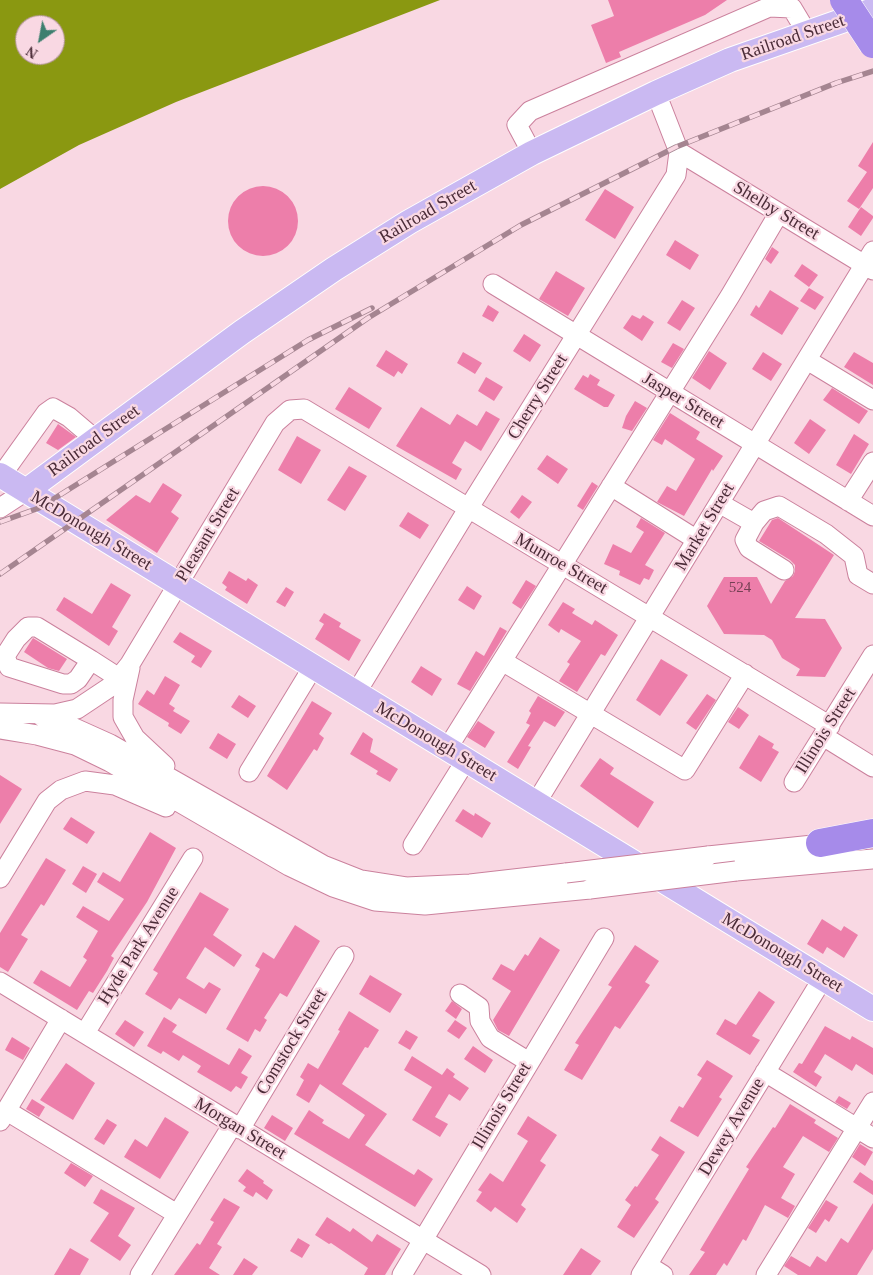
<!DOCTYPE html>
<html>
<head>
<meta charset="utf-8">
<style>
  body { margin:0 }
  #map { position:relative; width:873px; height:1275px; overflow:hidden; background:#f9d8e3; font-family:Georgia,serif }
  canvas { display:block }
  .north { position:absolute; left:15px; top:15px; width:50px; height:50px; box-sizing:border-box; background:#f9d8e3; border:1px solid #b3939f; border-radius:50%; rotate:213deg; font-size:14px; font-weight:700; line-height:20px; text-align:center; color:#4b2c38 }
  .north::after { content:''; display:block; margin:auto; width:18px; height:22px; background:#3d7f6f; clip-path:polygon(50% 0,100% 100%,50% 72%,0 100%) }
</style>
</head>
<body>
<div id="map">
<canvas width="873" height="1275"></canvas>
<div class="north">N</div>
</div>
<script>
const ctx = document.querySelector('canvas').getContext('2d');
ctx.lineJoin = 'round';
function paint(path, color) {
  ctx.fillStyle = color;
  ctx.fill(path, 'evenodd');
}
function poly(rows) {
  const path = new Path2D();
  for (const r of rows) {
    if (r.length === 3) {
      path.moveTo(r[0] + r[2], r[1]);
      path.arc(r[0], r[1], r[2], 0, 2 * Math.PI);
      continue;
    }
    path.moveTo(r[0], r[1]);
    for (let i = 2; i < r.length; i += 2) path.lineTo(r[i], r[i + 1]);
  }
  return path;
}
function strokePath(path, color, width, dash) {
  ctx.strokeStyle = color;
  ctx.lineWidth = width;
  ctx.lineCap = dash ? 'butt' : 'round';
  ctx.setLineDash(dash || []);
  ctx.stroke(path);
}
function label(font, color, halo, rows, align = 'center') {
  ctx.font = font + ' Georgia,serif';
  ctx.lineWidth = 4.5;
  ctx.setLineDash([]);
  ctx.textBaseline = 'middle';
  ctx.strokeStyle = halo;
  ctx.fillStyle = color;
  for (const [text, x, y, turn = 0] of rows) {
    ctx.save();
    ctx.translate(x, y);
    ctx.rotate((+turn || 0) * Math.PI / 180);
    ctx.textAlign = isNaN(turn) ? turn : align;
    if (halo) ctx.strokeText(text, 0, 0);
    ctx.fillText(text, 0, 0);
    ctx.restore();
  }
}
paint(poly([
  [0,0,440,0,176,102,79,145,0,189],
  [25,25,55,25,55,55,25,55]
]), '#8a9811');
paint(poly([
  [608,0,727,0,705,15,619,52,621,57,606,63,591,25,614,16],
  [873,142,873,188,859,209,847,201,867,172,858,166],
  [263,221,35],
  [605,189,634,207,615,239,585,220],
  [861,207,873,216,873,218,861,236,848,227],
  [675,240,699,255,690,270,666,255],
  [772,247,779,252,771,264,765,259],
  [802,264,818,275,809,287,794,276],
  [556,271,585,288,568,316,539,299],
  [809,288,824,297,815,310,800,301],
  [770,290,799,308,782,335,750,315,756,305,759,308],
  [682,300,695,308,680,331,667,323],
  [488,305,499,312,493,322,482,316],
  [632,315,640,319,643,315,654,322,642,341,623,328],
  [524,334,541,345,530,362,513,351],
  [673,343,684,349,672,368,661,362],
  [386,350,408,364,402,374,398,371,394,377,376,366],
  [709,351,727,363,710,390,692,378],
  [463,352,482,363,475,374,457,363],
  [763,352,782,364,771,381,752,369],
  [854,352,873,363,873,385,844,367],
  [590,374,600,380,597,385,615,395,608,407,604,407,574,389,583,375,588,378],
  [486,377,503,387,494,401,478,391],
  [349,387,382,408,369,429,335,409],
  [832,388,868,411,859,424,823,400],
  [635,401,647,408,632,431,622,428,626,416],
  [421,407,450,425,457,414,477,426,486,411,500,419,481,451,465,441,452,463,462,469,456,480,396,446],
  [670,413,700,432,696,439,723,456,713,471,712,469,684,516,657,502,667,486,676,491,695,459,665,439,662,445,653,440],
  [810,419,826,430,809,454,794,443],
  [58,424,76,437,58,450,46,443],
  [854,434,869,444,851,474,836,465],
  [297,436,321,450,301,484,278,470],
  [547,455,568,469,558,484,537,469],
  [349,466,367,476,345,511,327,500],
  [592,482,598,486,583,510,577,506],
  [163,483,182,495,171,512,179,518,157,553,106,520,136,495,150,503],
  [522,495,532,502,519,519,510,512],
  [408,512,429,525,420,539,399,526],
  [641,518,665,533,645,565,654,570,649,580,644,578,640,585,619,575,620,571,604,564,613,544,631,553,644,532,636,527],
  [778,518,834,555,795,618,825,619,842,648,825,677,796,676,800,669,782,658,772,640,764,635,724,634,707,606,724,577,757,577,771,604,785,581,793,576,795,571,795,565,790,560,759,541,772,520],
  [229,571,246,581,248,578,258,585,247,604,225,590,227,587,222,583],
  [526,580,536,586,521,609,512,603],
  [111,583,131,595,112,627,118,631,109,646,56,610,64,597,92,614],
  [467,586,482,596,474,610,458,600],
  [286,587,294,592,285,607,276,602],
  [563,602,575,609,572,613,592,625,595,620,618,635,605,656,601,654,577,692,559,681,570,664,567,662,581,641,561,629,559,633,548,625],
  [324,613,341,623,339,627,361,640,349,661,315,639,324,624,319,621],
  [500,627,507,631,470,691,457,684,476,651,484,656],
  [180,632,212,651,201,668,191,662,195,656,173,642],
  [33,638,67,659,59,671,48,668,24,652],
  [661,659,688,675,660,716,636,700],
  [421,666,442,679,432,696,411,682],
  [165,676,180,685,169,704,175,708,173,711,190,721,181,734,168,726,169,723,138,704,147,690,154,695],
  [707,694,716,700,696,730,686,723],
  [239,695,256,706,248,718,231,707],
  [538,696,565,712,555,727,544,721,528,746,531,747,518,769,507,762,530,725,526,723,531,713,529,711],
  [312,701,332,713,319,734,324,738,317,751,314,749,287,790,267,776],
  [738,707,749,715,739,729,728,722],
  [478,721,495,732,485,748,467,737],
  [363,732,373,739,370,752,398,769,390,782,376,774,378,771,350,754],
  [218,733,236,744,227,759,209,748],
  [759,735,774,744,772,748,779,752,761,782,739,768],
  [600,758,614,768,610,774,654,802,638,828,580,786],
  [0,775,22,789,0,824],
  [463,809,474,816,475,813,491,823,482,838,455,821],
  [71,817,95,832,87,844,63,829],
  [150,832,176,848,147,902,111,956,114,958,107,971,93,993,89,991,77,1010,33,983,41,970,70,987,87,960,83,957,98,931,76,917,83,906,109,921,124,899,97,882,103,872,120,882],
  [46,858,66,870,44,906,41,904,21,935,28,939,8,972,0,967,0,933],
  [83,866,97,874,86,893,72,884],
  [200,892,229,909,213,935,242,955,234,967,205,947,186,978,204,989,209,982,221,989,206,1014,179,998,171,1010,145,994,158,973,153,970],
  [822,919,841,931,844,926,858,935,844,958,827,947,823,954,807,944],
  [295,925,320,941,287,997,280,993,264,1018,267,1020,260,1032,255,1029,248,1042,226,1029,260,969,255,966,263,952,274,959],
  [540,937,560,950,509,1036,498,1030,493,1020,511,991,492,979,501,964,514,971,525,954,528,956],
  [635,945,659,961,645,982,650,985,620,1029,615,1026,582,1080,564,1070,579,1045,575,1043,612,987,608,985],
  [370,975,402,994,390,1013,359,994],
  [759,991,775,1002,752,1036,760,1040,750,1055,716,1034,725,1019,736,1025],
  [452,1001,462,1009,456,1019,445,1011],
  [349,1011,379,1030,368,1048,365,1047,342,1084,387,1114,365,1145,414,1175,418,1169,433,1179,415,1207,294,1134,309,1110,324,1120,322,1123,349,1139,365,1115,320,1084,309,1103,296,1095,304,1080,300,1077,308,1063,318,1069,340,1031,338,1030],
  [164,1017,177,1025,172,1032,229,1065,239,1048,252,1056,241,1073,248,1077,241,1089,236,1086,231,1092,197,1072,201,1066,183,1055,179,1061,163,1051,161,1054,147,1046],
  [125,1020,144,1032,134,1047,115,1034],
  [455,1020,467,1028,459,1039,447,1031],
  [825,1026,850,1040,852,1036,873,1048,873,1075,856,1064,852,1071,825,1054,814,1072,822,1077,816,1087,793,1072,799,1063,802,1064],
  [406,1030,418,1037,410,1050,398,1043],
  [12,1037,30,1048,23,1060,5,1050],
  [473,1046,493,1060,485,1073,464,1059],
  [412,1056,442,1075,447,1068,455,1074,453,1077,469,1088,460,1101,449,1094,435,1117,448,1124,440,1137,412,1120,432,1087,404,1070],
  [707,1060,733,1076,719,1097,722,1099,698,1137,670,1121,679,1106,683,1108,702,1078,697,1075],
  [66,1063,95,1083,73,1120,40,1100],
  [839,1096,851,1103,847,1109,835,1102],
  [32,1099,45,1107,39,1117,26,1109],
  [790,1104,816,1120,814,1123,838,1138,829,1152,803,1136,783,1167,795,1174,781,1198,795,1206,788,1218,765,1205,746,1241,743,1239,727,1266,724,1263,716,1275,689,1275,705,1252,700,1250,749,1169,746,1167,773,1127,775,1128],
  [272,1115,293,1128,285,1141,264,1128],
  [528,1116,557,1135,540,1161,546,1165,521,1205,526,1209,517,1223,495,1207,491,1212,476,1201,482,1192,478,1190,490,1173,503,1182,528,1141,517,1134],
  [165,1117,189,1132,160,1179,124,1157,135,1139,147,1147],
  [107,1119,117,1125,104,1145,94,1139],
  [660,1136,685,1152,655,1199,659,1202,634,1238,617,1227,631,1205,625,1200,635,1186,637,1187,659,1155,651,1150],
  [860,1144,873,1152,865,1166,852,1157],
  [71,1163,93,1176,85,1187,64,1173],
  [247,1169,264,1181,263,1183,273,1190,267,1200,256,1192,253,1197,243,1191,246,1187,238,1181],
  [860,1172,873,1181,873,1195,853,1182],
  [101,1189,135,1208,118,1236,131,1245,120,1261,90,1241,109,1213,93,1203],
  [224,1198,240,1207,217,1244,222,1247,209,1268,220,1275,174,1275,197,1243,200,1245,214,1222,210,1220],
  [826,1200,838,1207,829,1222,825,1219,816,1233,808,1228],
  [873,1203,873,1249,857,1275,798,1275,784,1266,791,1256,810,1267,817,1256,826,1262,841,1238,848,1243],
  [327,1217,350,1232,353,1228,372,1242,377,1234,401,1249,385,1275,364,1275,368,1268,331,1243,329,1244,315,1235],
  [298,1238,310,1245,302,1258,290,1251],
  [70,1248,89,1259,80,1275,54,1275],
  [581,1248,601,1261,591,1275,563,1275],
  [244,1258,258,1267,252,1275,233,1275]
]), '#ed7eaa');
const minor = poly([
  [679,152,873,270],
  [532,153,517,125,530,111,769,7,792,8,807,33],
  [493,284,873,516],
  [807,360,873,400],
  [1,476,46,413,53,408,69,417,96,440],
  [611,486,697,540],
  [848,501,873,462],
  [719,503,754,523,764,511,779,506,826,534,854,556,858,575,873,584],
  [0,508,26,491],
  [754,523,745,540,749,548,784,570],
  [91,660,78,679,71,684,63,684,9,667,5,656,16,639,28,627,37,627,91,660,119,678],
  [502,661,685,770,745,674],
  [130,668,123,700,123,717,135,738,165,766],
  [356,693,468,509,676,175,679,152,656,93],
  [0,713,55,714,77,709,113,685,130,664,275,423,290,410,304,409,830,726],
  [42,717,70,726,110,744,323,865,361,880,406,887,470,884,566,873],
  [0,729,37,735,75,745,110,762,289,866,333,887,375,901,425,905,590,889],
  [823,736,873,767],
  [447,749,730,296,779,213],
  [249,772,313,667],
  [794,782,873,655],
  [536,803,873,251],
  [413,845,466,760],
  [708,856,832,843],
  [736,871,873,859],
  [0,878,47,801,61,790,85,781,115,785,166,807],
  [0,982,481,1275],
  [460,994,479,1007,480,1021,490,1038,529,1062],
  [85,1033,193,858],
  [765,1072,873,1138],
  [7,1111,177,1214],
  [0,1121,61,1019],
  [240,1129,344,956],
  [647,1265,663,1275],
  [140,1275,233,1124],
  [402,1275,604,938],
  [641,1275,823,978],
  [766,1275,873,1102]
]);
const major = poly([
  [0,475,873,1009],
  [26,491,242,332,334,269,409,222,532,153,656,93,730,60,873,10]
]);
const highway = poly([
  [820,843,873,833]
]);
strokePath(minor, '#cb819d', 21);
strokePath(major, '#fff', 26);
strokePath(highway, '#fff', 29);
strokePath(minor, '#fff', 19);
strokePath(major, '#cab9f2', 24);
strokePath(highway, '#a68bea', 28);
const rail = poly([
  [0,522,39,508,308,340,372,308],
  [0,574,368,318,521,225,676,147,836,83,873,71]
]);
strokePath(rail, '#a58591', 5.5);
strokePath(rail, '#f9d8e3', 4, [11]);
const minorBridge = poly([
  [566,873,708,856],
  [590,889,736,871]
]);
const highwayBridge = poly([
  [844,0,873,44]
]);
strokePath(minorBridge, '#cb819d', 21, []);
strokePath(highwayBridge, '#fff', 29, []);
strokePath(minorBridge, '#fff', 19);
strokePath(highwayBridge, '#a68bea', 28);
label('15px', '#744054', null, [
  ["524",740,588]
]);
label('18px', '#4b2c38', '#f9d8e3', [
  ["Railroad Street",793,38,-19],
  ["Shelby Street",776,211,31],
  ["Railroad Street",428,212,-30],
  ["Cherry Street",538,397,-58],
  ["Jasper Street",683,401,31],
  ["Railroad Street",94,441,-36],
  ["Market Street",705,527,-59],
  ["McDonough Street",91,531,31],
  ["Pleasant Street",208,535,-59],
  ["Munroe Street",561,564,30],
  ["Illinois Street",826,731,-58],
  ["McDonough Street",436,742,31],
  ["Hyde Park Avenue",139,946,-58],
  ["McDonough Street",782,953,31],
  ["Comstock Street",292,1042,-59],
  ["Illinois Street",502,1106,-59],
  ["Dewey Avenue",732,1127,-59],
  ["Morgan Street",240,1129,31]
]);
</script>
</body>
</html>
